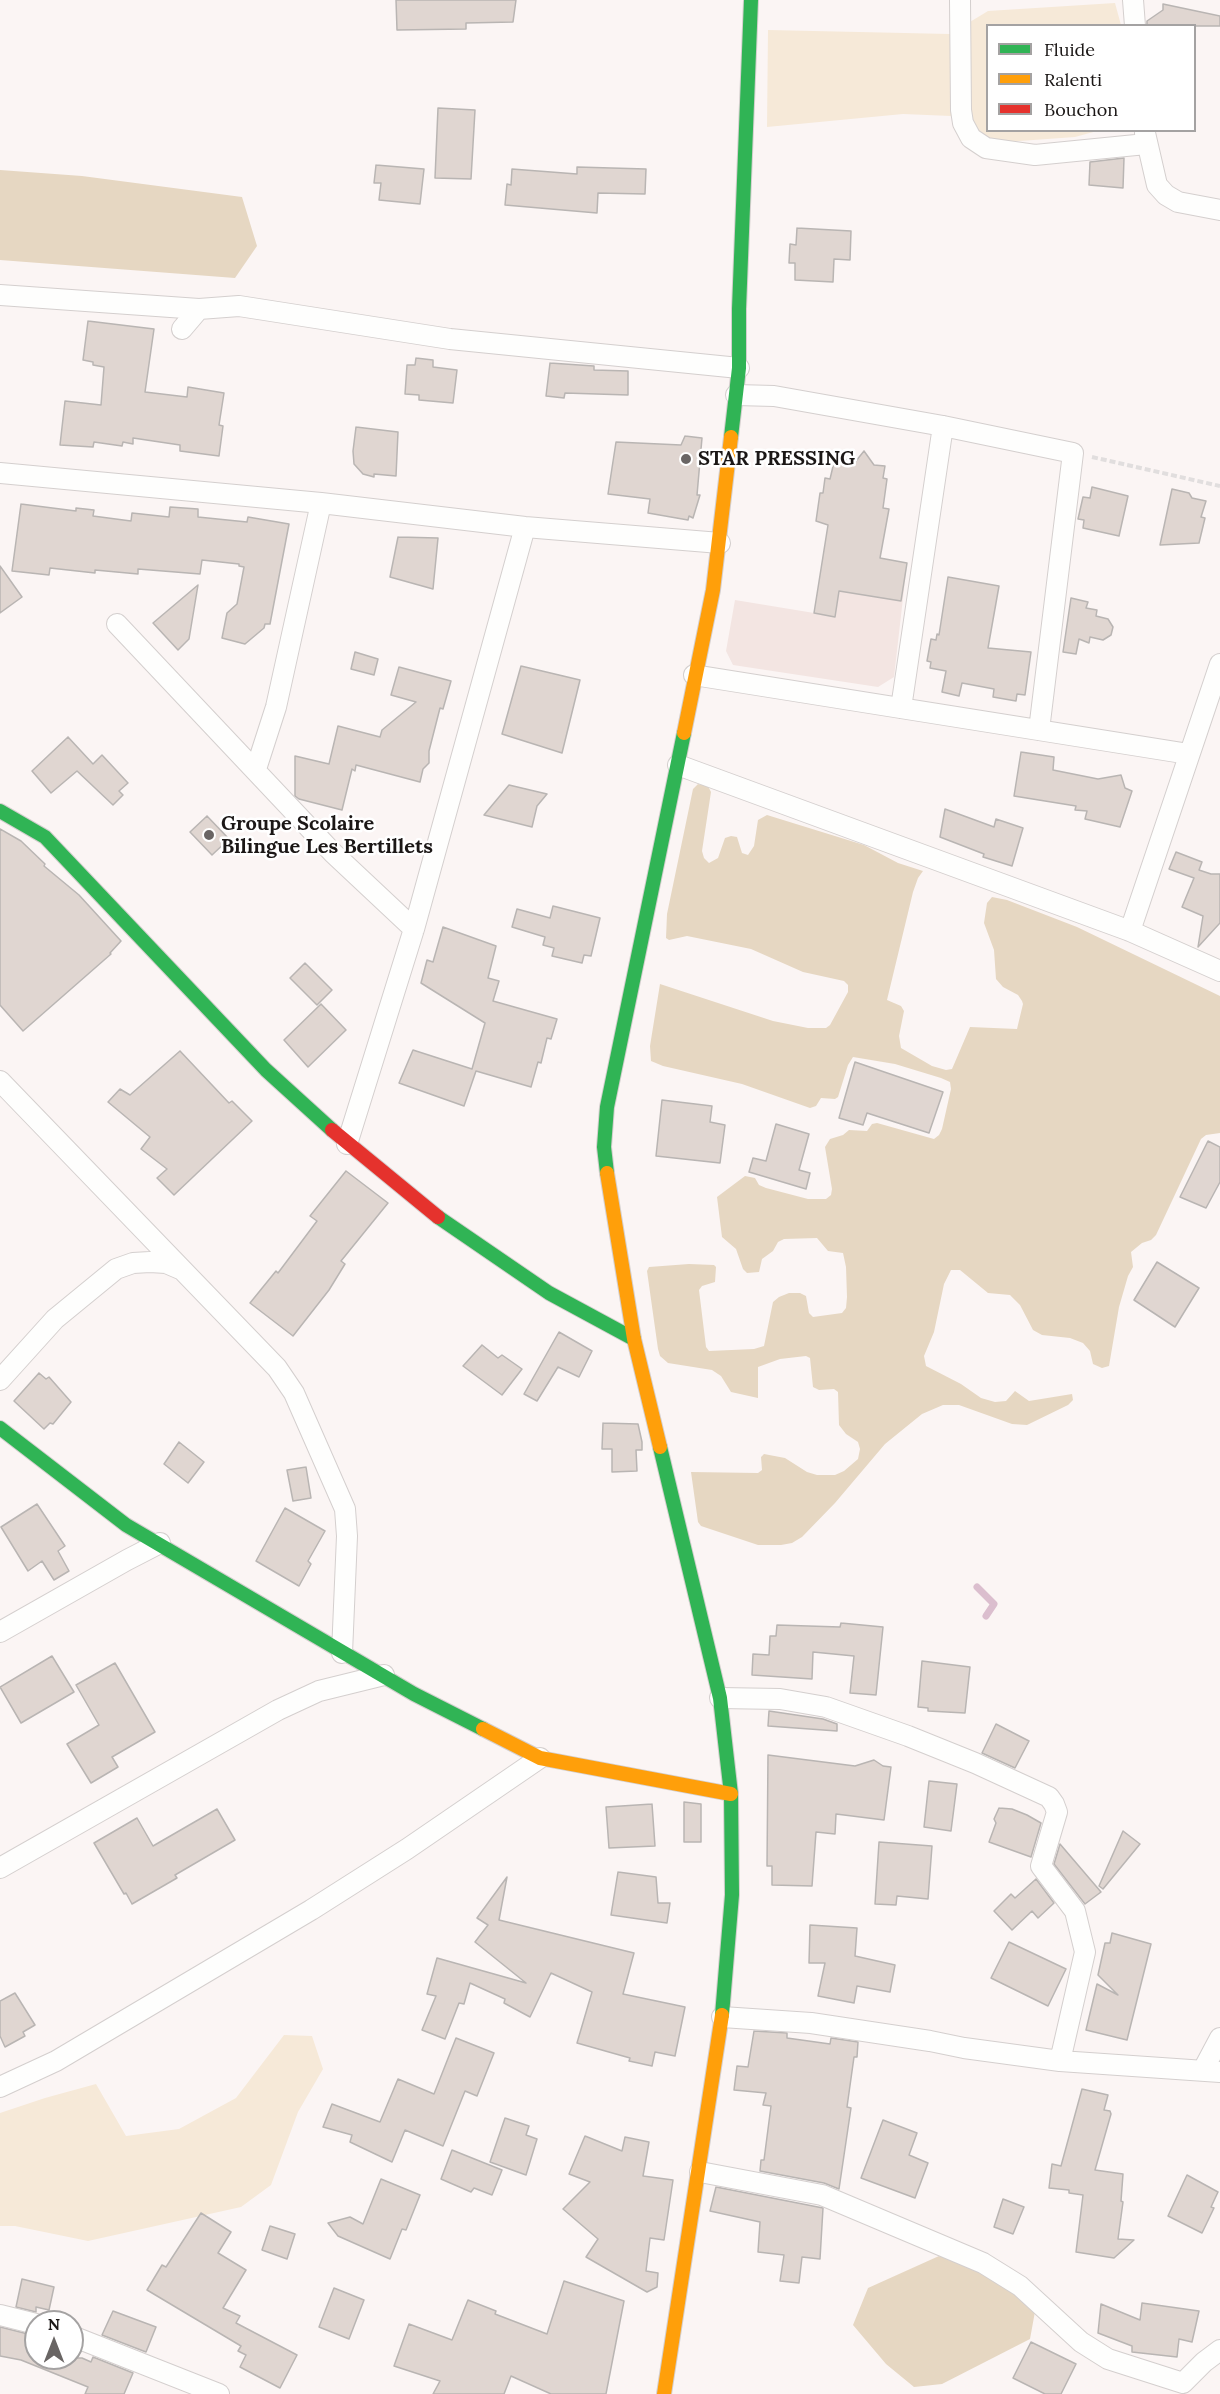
<!DOCTYPE html>
<html>
<head>
<meta charset="utf-8">
<style>
  body { margin:0 }
  #map { position:relative; width:1220px; height:2394px; overflow:hidden; background:#fbf5f4; font-family:Lora,serif }
  canvas { display:block }
  .legend { position:absolute; left:986px; top:24px; width:210px; height:108px; box-sizing:border-box; background:#fff; border:2px solid #a4a2a2; margin:0; padding:8px 10px; list-style:none; font-size:18px; color:#1b1716 }
  .legend li { display:flex; align-items:center; gap:12px; height:30px }
  .legend b { width:30px; border:2px solid #a4a2a2 }
  .north { position:absolute; left:24px; top:2310px; width:60px; height:60px; box-sizing:border-box; background:#fff; border:2px solid #a4a2a2; border-radius:50%; rotate:0deg; font-size:16px; font-weight:700; line-height:24px; text-align:center; color:#1b1716 }
  .north::after { content:''; display:block; margin:auto; width:21px; height:27px; background:#696564; clip-path:polygon(50% 0,100% 100%,50% 72%,0 100%) }
</style>
</head>
<body>
<div id="map">
<canvas width="1220" height="2394"></canvas>
<ul class="legend">
<li><b style="height:8px;background:#30b455"></b>Fluide</li>
<li><b style="height:8px;background:#ff9f0a"></b>Ralenti</li>
<li><b style="height:8px;background:#e5322d"></b>Bouchon</li>
</ul>
<div class="north">N</div>
</div>
<script>
const ctx = document.querySelector('canvas').getContext('2d');
ctx.lineJoin = 'round';
function paint(path, color) {
  ctx.fillStyle = color;
  ctx.fill(path, 'evenodd');
}
function poly(rows) {
  const path = new Path2D();
  for (const r of rows) {
    path.moveTo(r[0], r[1]);
    for (let i = 2; i < r.length; i += 2) path.lineTo(r[i], r[i + 1]);
  }
  return path;
}
function strokePath(path, color, width, dash) {
  ctx.strokeStyle = color;
  ctx.lineWidth = width;
  ctx.lineCap = dash ? 'butt' : 'round';
  ctx.setLineDash(dash || []);
  ctx.stroke(path);
}
function label(font, color, halo, rows, align = 'center') {
  ctx.font = font + ' Lora,serif';
  ctx.lineWidth = 5;
  ctx.setLineDash([]);
  ctx.textBaseline = 'middle';
  ctx.strokeStyle = halo;
  ctx.fillStyle = color;
  for (const [text, x, y, turn = 0] of rows) {
    ctx.save();
    ctx.translate(x, y);
    ctx.rotate((+turn || 0) * Math.PI / 180);
    ctx.textAlign = isNaN(turn) ? turn : align;
    if (halo) ctx.strokeText(text, 0, 0);
    ctx.fillText(text, 0, 0);
    ctx.restore();
  }
}
paint(poly([
  [824,549,907,563,894,677,878,687,733,665,726,651,735,600,814,613]
]), '#f3e5e2');
paint(poly([
  [1115,3,1121,25,988,26,988,130,1097,131,1075,137,964,145,951,116,903,114,767,127,768,30,950,34,988,11],
  [284,2035,312,2036,323,2069,298,2112,271,2185,241,2207,88,2241,15,2226,0,2226,0,2113,45,2098,96,2084,126,2136,179,2129,236,2098]
]), '#f6e9d8');
paint(poly([
  [0,170,82,176,242,197,257,246,235,278,0,260],
  [698,784,708,786,711,792,702,851,704,858,709,863,718,858,725,838,731,836,737,837,742,853,748,855,754,846,758,820,767,815,864,845,898,863,923,871,918,878,913,892,887,1000,901,1006,904,1011,899,1036,901,1048,932,1066,946,1070,952,1069,970,1027,1017,1029,1023,1004,1022,1001,1018,995,1003,987,996,979,994,950,984,923,987,903,992,897,1007,900,1077,927,1220,996,1220,1133,1206,1135,1201,1139,1156,1235,1151,1240,1142,1243,1131,1252,1133,1267,1128,1276,1119,1307,1109,1366,1102,1368,1093,1364,1090,1351,1083,1343,1070,1338,1042,1335,1033,1330,1020,1305,1010,1295,988,1293,960,1270,951,1270,944,1284,934,1332,924,1356,926,1366,961,1384,981,1398,995,1402,1006,1401,1015,1391,1029,1401,1072,1394,1073,1400,1068,1405,1027,1425,1012,1424,959,1405,943,1405,922,1414,885,1444,835,1503,802,1537,792,1543,781,1545,758,1545,701,1526,698,1522,691,1472,758,1473,762,1470,761,1457,764,1454,785,1458,807,1472,817,1475,835,1475,844,1471,858,1459,860,1449,858,1442,846,1434,839,1425,838,1392,834,1389,819,1390,813,1387,810,1358,806,1356,780,1359,758,1367,758,1398,731,1392,721,1376,712,1370,668,1363,660,1356,658,1349,647,1271,649,1267,689,1264,714,1265,716,1267,715,1282,702,1286,699,1290,706,1347,709,1351,754,1349,764,1346,773,1302,779,1297,789,1293,800,1293,806,1296,809,1313,813,1317,842,1313,846,1308,847,1297,846,1267,843,1253,828,1251,817,1238,784,1239,778,1242,773,1251,762,1259,759,1272,747,1273,743,1269,736,1249,722,1237,717,1197,745,1176,755,1178,759,1185,766,1188,808,1199,826,1199,831,1195,832,1189,825,1147,830,1139,843,1135,849,1130,867,1131,872,1124,877,1123,934,1139,939,1135,942,1129,951,1089,950,1082,941,1078,895,1064,853,1057,848,1065,838,1097,835,1099,821,1098,816,1106,810,1108,742,1084,663,1066,651,1061,650,1046,660,984,773,1021,808,1028,826,1028,830,1025,848,992,848,985,844,981,803,972,751,949,687,936,669,940,666,938,667,914,693,789],
  [939,2256,989,2275,1036,2306,1030,2339,942,2384,914,2387,886,2364,853,2325,868,2288]
]), '#e6d7c2');
strokePath(poly([
  [977,1587,994,1604,986,1616]
]), '#dbbece', 7);
const building = poly([
  [396,0,516,0,513,22,466,23,466,29,397,30,396,0],
  [1163,4,1220,16,1220,26,1147,26,1147,21,1163,10,1163,4],
  [438,108,475,110,471,179,435,178,438,108],
  [1124,158,1123,188,1089,185,1090,162,1124,158],
  [376,165,424,169,420,204,379,200,381,183,374,183,376,165],
  [577,167,646,169,645,194,598,193,597,213,505,205,507,184,511,185,512,169,577,174,577,167],
  [797,228,851,231,850,260,834,259,833,282,795,280,795,263,789,263,790,244,796,245,797,228],
  [88,321,154,329,145,392,187,397,188,387,224,393,219,425,223,426,219,456,180,451,180,445,133,438,133,444,123,442,122,446,94,442,93,447,60,445,65,401,101,405,104,367,93,365,93,362,83,360,88,321],
  [416,358,433,360,433,367,457,370,453,403,419,400,419,395,405,394,407,365,415,365,416,358],
  [550,363,594,366,594,370,628,371,628,395,565,393,564,398,546,396,550,363],
  [356,427,398,432,396,476,374,474,374,477,363,474,354,464,353,451,356,427],
  [685,436,702,438,697,495,700,495,693,518,689,516,688,520,648,513,650,499,608,494,616,442,681,445,685,436],
  [864,451,874,465,885,466,883,478,887,479,883,508,889,509,880,558,907,563,901,601,839,591,835,617,814,613,828,525,816,521,820,493,823,493,825,478,830,479,835,458,856,461,864,451],
  [1092,487,1128,496,1119,536,1083,528,1084,520,1078,519,1083,497,1090,498,1092,487],
  [1172,489,1189,493,1192,498,1206,501,1201,517,1205,518,1199,543,1160,545,1172,489],
  [21,504,76,511,76,508,94,510,93,516,131,521,132,513,169,517,170,507,198,509,198,517,247,522,248,517,289,524,270,624,265,624,264,628,245,644,222,638,227,613,237,604,244,567,239,566,239,564,202,560,200,574,138,569,138,574,95,570,95,573,50,568,49,575,12,571,21,504],
  [398,537,438,538,433,589,390,577,398,537],
  [0,566,22,597,0,613,0,566],
  [948,577,999,586,988,648,1031,652,1025,695,1017,694,1016,701,993,697,994,689,962,683,959,696,942,692,946,671,930,668,931,662,927,661,931,639,936,640,937,634,939,635,948,577],
  [198,585,189,639,178,650,153,623,198,585],
  [1071,598,1088,602,1086,608,1097,610,1096,616,1108,619,1113,627,1111,635,1103,640,1090,637,1089,643,1079,639,1076,654,1063,652,1071,598],
  [355,652,378,659,374,675,351,669,355,652],
  [521,666,580,680,562,753,502,734,521,666],
  [399,667,451,681,443,709,440,708,429,751,429,763,423,769,420,782,356,765,355,771,352,769,342,810,299,799,295,796,295,756,329,764,338,726,380,737,382,730,416,702,391,695,399,667],
  [68,737,93,764,102,755,128,783,119,791,123,795,113,805,77,771,51,793,32,771,68,737],
  [1021,752,1054,757,1053,770,1098,779,1121,775,1125,788,1132,791,1120,827,1085,819,1087,811,1075,810,1076,806,1014,796,1021,752],
  [509,785,547,794,537,806,532,827,484,815,509,785],
  [945,809,994,827,996,819,1023,828,1012,866,983,857,984,854,940,837,945,809],
  [207,816,229,839,212,855,190,832,207,816],
  [0,829,21,841,45,864,44,866,79,895,121,941,110,953,111,954,23,1031,0,1005,0,829],
  [1176,852,1202,862,1199,870,1211,874,1220,874,1220,923,1198,947,1203,916,1182,907,1194,878,1169,869,1176,852],
  [553,906,600,918,591,956,584,955,582,963,552,956,554,948,543,945,545,937,512,927,517,909,550,918,553,906],
  [443,927,496,946,488,978,499,981,493,1001,557,1019,551,1039,547,1038,541,1063,538,1062,531,1087,476,1071,464,1106,399,1083,413,1050,472,1069,485,1023,421,983,427,960,433,962,443,927],
  [305,963,332,990,317,1005,290,978,305,963],
  [321,1004,346,1030,308,1067,284,1040,321,1004],
  [180,1051,229,1103,232,1101,252,1121,174,1195,157,1178,167,1169,141,1149,150,1137,108,1102,120,1089,130,1095,180,1051],
  [855,1062,943,1092,929,1133,867,1113,863,1125,839,1118,855,1062],
  [662,1100,712,1106,710,1122,725,1125,720,1163,656,1156,662,1100],
  [776,1124,809,1134,799,1170,810,1173,806,1189,749,1172,753,1158,766,1161,776,1124],
  [1208,1141,1220,1147,1220,1182,1206,1208,1180,1197,1208,1141],
  [346,1171,388,1203,341,1261,345,1264,329,1290,293,1336,250,1303,276,1271,278,1273,317,1221,310,1216,346,1171],
  [1157,1262,1199,1288,1175,1327,1134,1300,1157,1262],
  [559,1332,592,1351,579,1377,558,1367,537,1401,524,1394,559,1332],
  [482,1345,498,1358,502,1355,522,1369,502,1395,463,1366,482,1345],
  [39,1373,46,1379,49,1377,71,1402,53,1424,50,1423,44,1429,14,1401,39,1373],
  [603,1423,638,1424,642,1442,642,1450,636,1450,637,1471,612,1472,612,1449,602,1449,603,1423],
  [179,1442,204,1462,188,1483,164,1464,179,1442],
  [306,1467,311,1498,293,1501,287,1470,306,1467],
  [37,1504,65,1546,58,1551,69,1571,54,1580,42,1561,28,1571,1,1527,37,1504],
  [285,1508,325,1531,308,1561,311,1564,299,1586,256,1561,285,1508],
  [841,1623,883,1627,876,1695,850,1693,854,1656,813,1652,812,1679,752,1675,753,1654,769,1655,770,1636,776,1636,777,1625,840,1627,841,1623],
  [52,1656,74,1692,21,1723,0,1687,52,1656],
  [922,1661,970,1667,965,1713,928,1711,928,1708,918,1707,922,1661],
  [115,1663,155,1732,112,1757,118,1767,91,1783,67,1744,99,1725,76,1685,115,1663],
  [769,1711,823,1719,837,1724,837,1731,768,1726,769,1711],
  [996,1724,1029,1741,1015,1768,982,1753,996,1724],
  [768,1755,855,1766,874,1760,883,1766,891,1767,884,1820,836,1814,835,1834,816,1832,812,1886,772,1885,772,1866,767,1866,768,1755],
  [929,1781,957,1784,951,1831,924,1827,929,1781],
  [684,1802,701,1804,701,1842,684,1842,684,1802],
  [652,1804,655,1846,609,1848,606,1807,652,1804],
  [999,1808,1012,1809,1027,1815,1041,1823,1031,1857,989,1842,996,1823,994,1819,999,1808],
  [217,1809,235,1840,175,1875,177,1878,132,1904,126,1893,124,1894,94,1843,137,1818,153,1846,217,1809],
  [1123,1831,1140,1844,1103,1889,1099,1886,1123,1831],
  [879,1842,932,1846,928,1899,897,1896,896,1905,875,1904,879,1842],
  [1060,1844,1101,1892,1085,1904,1054,1864,1060,1844],
  [618,1872,656,1877,658,1903,670,1903,667,1923,611,1915,618,1872],
  [507,1877,499,1920,634,1953,623,1994,685,2007,675,2056,655,2052,652,2066,629,2061,630,2058,577,2043,592,1992,551,1973,530,2017,504,2003,505,1999,470,1983,464,2004,459,2003,445,2039,422,2030,436,1996,427,1994,437,1958,526,1983,475,1942,488,1925,477,1918,507,1877],
  [1036,1879,1054,1903,1038,1918,1032,1911,1012,1930,994,1911,1011,1894,1015,1898,1036,1879],
  [810,1925,857,1928,855,1956,895,1965,890,1992,857,1986,854,2003,818,1996,825,1963,809,1963,810,1925],
  [1112,1933,1151,1944,1127,2040,1086,2030,1097,1984,1118,1995,1098,1975,1105,1943,1110,1943,1112,1933],
  [1009,1942,1066,1969,1048,2006,991,1978,1009,1942],
  [15,1993,35,2025,23,2032,25,2036,5,2047,0,2036,0,2001,15,1993],
  [754,2031,787,2033,787,2038,830,2044,831,2038,858,2042,857,2057,854,2057,847,2107,851,2108,839,2189,824,2183,760,2171,761,2160,764,2160,771,2106,763,2105,766,2093,734,2090,737,2066,748,2067,754,2031],
  [456,2038,494,2053,477,2096,465,2091,443,2146,405,2130,392,2162,350,2142,352,2135,323,2127,332,2104,380,2122,398,2079,434,2094,456,2038],
  [1082,2089,1108,2095,1104,2110,1110,2111,1111,2114,1095,2170,1123,2174,1121,2201,1123,2202,1118,2239,1134,2240,1114,2258,1076,2252,1083,2195,1069,2193,1069,2190,1049,2188,1052,2164,1061,2166,1082,2089],
  [505,2118,529,2126,526,2135,537,2139,526,2175,490,2162,505,2118],
  [883,2120,917,2133,909,2155,928,2163,915,2198,861,2178,883,2120],
  [585,2136,622,2151,625,2137,649,2142,643,2176,673,2180,664,2240,650,2238,646,2271,658,2273,657,2287,647,2292,586,2257,598,2239,563,2209,590,2182,569,2174,585,2136],
  [452,2150,502,2170,492,2195,474,2188,471,2192,441,2179,452,2150],
  [1187,2175,1218,2192,1211,2207,1214,2208,1202,2233,1168,2216,1187,2175],
  [381,2179,420,2195,406,2230,402,2229,390,2259,338,2236,328,2223,350,2217,363,2224,381,2179],
  [716,2187,823,2208,820,2259,802,2257,799,2283,780,2281,784,2255,758,2252,760,2222,710,2211,716,2187],
  [1003,2199,1024,2207,1013,2234,994,2227,1003,2199],
  [201,2213,231,2232,218,2253,246,2270,223,2308,240,2316,236,2323,297,2355,280,2388,240,2367,246,2355,238,2351,241,2346,147,2290,162,2265,166,2267,201,2213],
  [270,2226,295,2234,287,2259,262,2250,270,2226],
  [22,2279,54,2287,49,2310,36,2307,36,2312,16,2307,22,2279],
  [564,2281,624,2301,606,2394,551,2394,511,2376,504,2394,433,2394,440,2381,394,2366,409,2324,452,2340,468,2300,496,2311,495,2314,547,2334,564,2281],
  [334,2288,364,2300,349,2339,319,2327,334,2288],
  [1142,2303,1199,2311,1192,2342,1179,2339,1177,2357,1132,2352,1132,2346,1098,2333,1101,2304,1140,2320,1142,2303],
  [113,2311,156,2327,146,2352,102,2335,113,2311],
  [0,2327,36,2336,36,2358,82,2358,91,2362,93,2357,133,2373,124,2394,85,2394,88,2387,21,2360,0,2356,0,2327],
  [1031,2342,1076,2364,1061,2394,1045,2394,1013,2378,1031,2342]
]);
paint(building, '#e0d6d1');
strokePath(building, '#b9b5b3', 1.5);
const street = poly([
  [960,0,961,110,963,123,971,138,986,148,1035,155,1146,144],
  [1133,0,1135,26],
  [1145,133,1157,185,1166,195,1178,202,1220,210],
  [0,295,199,309],
  [182,329,199,309,239,306,450,339,739,368],
  [736,395,774,396,943,426,1073,453,1039,730],
  [0,473,321,503,525,527,720,543],
  [117,624,333,853,414,929],
  [694,675,1189,754],
  [901,708,943,426],
  [678,765,1130,931,1220,971],
  [256,769,276,707,321,503],
  [1130,931,1220,664],
  [0,1081,277,1368,294,1393,345,1509,347,1536,342,1653],
  [347,1144,414,929,525,527],
  [0,1380,55,1319,116,1269,133,1263,150,1262,166,1263,180,1269],
  [0,1632,127,1560,160,1543],
  [720,1698,780,1699,826,1707,908,1736,975,1763,1049,1797,1054,1804,1057,1812,1041,1866,1075,1911,1085,1952,1060,2061],
  [0,1868,278,1710,319,1691,384,1675],
  [722,2017,811,2023,930,2041,964,2048,1060,2061,1220,2072],
  [1203,2070,1220,2038],
  [0,2087,56,2061,311,1910,407,1849,540,1758],
  [700,2172,822,2195,983,2263,1020,2286,1081,2342,1108,2359,1183,2383,1204,2362,1220,2350],
  [0,2315,36,2324],
  [72,2336,219,2394]
]);
const fast = poly([
  [731,437,739,368,739,309,751,0],
  [0,811,45,837,266,1070,332,1130],
  [607,1173,604,1147,607,1107,684,733],
  [438,1217,549,1293,634,1339],
  [0,1428,126,1525,414,1694,483,1729],
  [660,1447,720,1698,731,1794,732,1895,722,2015]
]);
const slow = poly([
  [684,733,713,590,731,437],
  [607,1173,634,1339,660,1447],
  [483,1729,540,1758,731,1794],
  [664,2394,722,2015]
]);
const jam = poly([
  [332,1130,438,1217]
]);
strokePath(street, '#d4cfce', 22);
strokePath(fast, '#d4cfce', 16);
strokePath(slow, '#d4cfce', 16);
strokePath(jam, '#d4cfce', 16);
strokePath(poly([
  [1092,457,1220,486]
]), '#e1dede', 4, [6, 3]);
strokePath(street, '#fefefd', 20);
strokePath(fast, '#30b455', 14);
strokePath(slow, '#ff9f0a', 14);
strokePath(jam, '#e5322d', 14);
for (const [x, y, r, color] of [
  [686,459,6,"#696564"],
  [209,835,6,"#696564"]
]) {
  const dot = new Path2D();
  dot.arc(x, y, r, 0, 2 * Math.PI);
  ctx.fillStyle = color;
  ctx.fill(dot);
  strokePath(dot, '#fff', 2);
}
label('bold 20px', '#1b1716', '#fff', [
  ["STAR PRESSING",698,459],
  ["Groupe Scolaire",221,824],
  ["Bilingue Les Bertillets",221,847]
], 'left');
</script>
</body>
</html>
